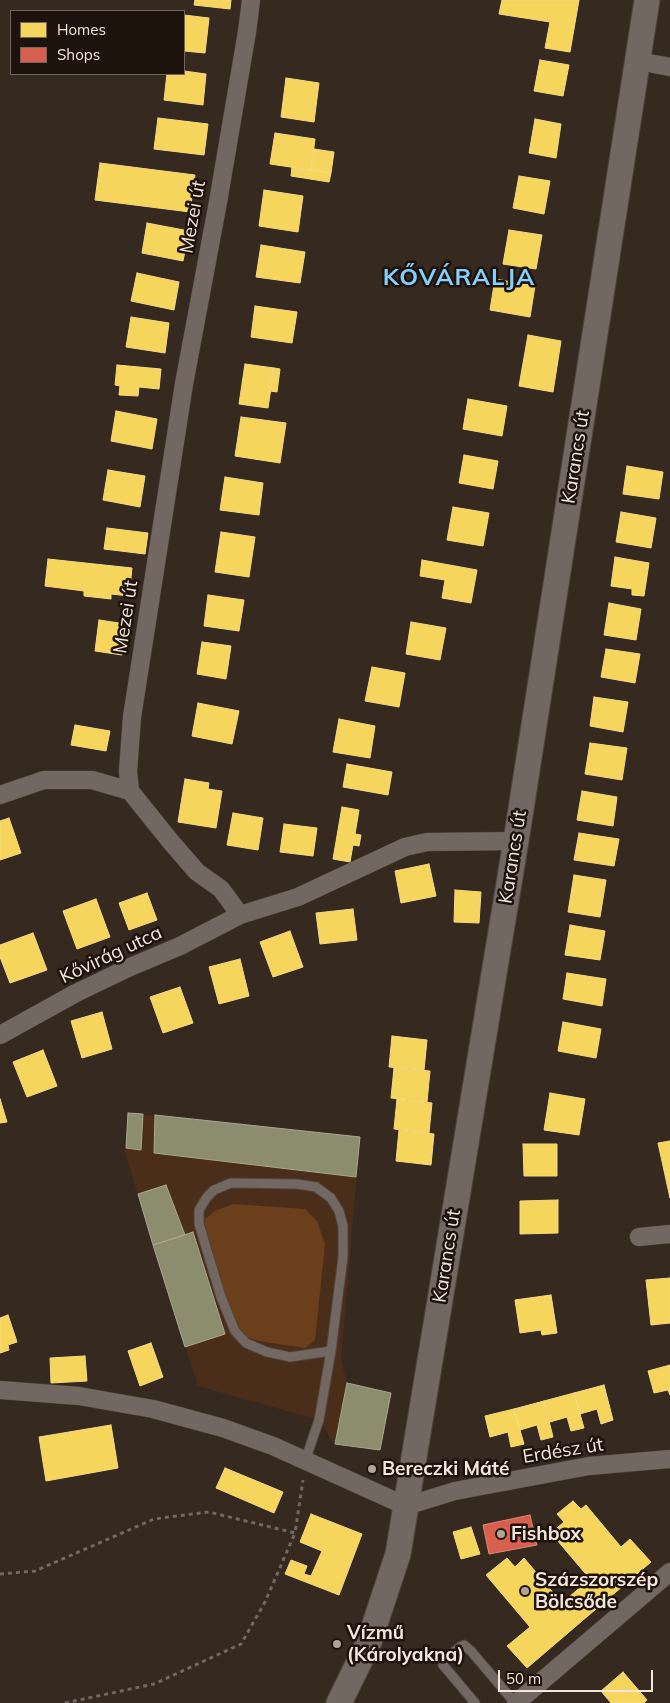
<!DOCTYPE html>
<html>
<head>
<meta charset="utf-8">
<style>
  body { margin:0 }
  #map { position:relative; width:670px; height:1703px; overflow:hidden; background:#362920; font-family:Mulish,sans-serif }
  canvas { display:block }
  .legend { position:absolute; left:10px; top:10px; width:175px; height:65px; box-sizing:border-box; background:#1e130c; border:1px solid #74675f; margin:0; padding:6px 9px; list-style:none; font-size:15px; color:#f6e6db }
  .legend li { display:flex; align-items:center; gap:10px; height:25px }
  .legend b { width:25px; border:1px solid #74675f }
  .scale { position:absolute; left:498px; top:1670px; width:155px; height:22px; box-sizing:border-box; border:2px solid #f6e6db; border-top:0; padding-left:6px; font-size:15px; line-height:18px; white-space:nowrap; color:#f6e6db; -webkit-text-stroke:4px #1e130c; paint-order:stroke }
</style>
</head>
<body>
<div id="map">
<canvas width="670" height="1703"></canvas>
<ul class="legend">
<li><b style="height:14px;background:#f6d55c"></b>Homes</li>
<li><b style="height:14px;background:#d6604d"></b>Shops</li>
</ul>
<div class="scale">50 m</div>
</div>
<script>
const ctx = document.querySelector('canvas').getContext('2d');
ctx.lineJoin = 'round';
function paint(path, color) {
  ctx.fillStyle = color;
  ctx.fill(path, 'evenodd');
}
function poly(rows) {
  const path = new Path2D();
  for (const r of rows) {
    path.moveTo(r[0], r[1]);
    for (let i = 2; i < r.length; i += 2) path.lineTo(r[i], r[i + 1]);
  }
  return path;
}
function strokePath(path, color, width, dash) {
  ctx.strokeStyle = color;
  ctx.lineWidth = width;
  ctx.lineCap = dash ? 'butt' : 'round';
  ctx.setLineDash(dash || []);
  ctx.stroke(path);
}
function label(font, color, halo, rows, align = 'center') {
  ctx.font = font + ' Mulish,sans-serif';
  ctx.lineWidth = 5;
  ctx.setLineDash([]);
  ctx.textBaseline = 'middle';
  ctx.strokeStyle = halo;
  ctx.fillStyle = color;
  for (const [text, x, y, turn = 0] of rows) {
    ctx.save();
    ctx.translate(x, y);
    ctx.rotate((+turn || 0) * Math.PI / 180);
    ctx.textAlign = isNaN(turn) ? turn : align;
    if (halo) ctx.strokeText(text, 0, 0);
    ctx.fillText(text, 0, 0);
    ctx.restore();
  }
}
paint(poly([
  [128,1113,360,1137,341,1360,347,1383,391,1393,380,1450,335,1444,319,1420,198,1386,153,1245,125,1152]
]), '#4b2e1a');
paint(poly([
  [233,1204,305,1209,317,1221,325,1244,315,1340,305,1348,259,1341,247,1337,235,1327,203,1239,205,1219,215,1211]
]), '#6c3f1c');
const homes = poly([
  [195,0,231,0,230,9,194,5,195,0],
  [502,0,579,0,570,52,545,48,550,22,499,14,502,0],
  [184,15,209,18,205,53,184,51,184,15],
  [540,60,569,65,563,96,534,91,540,60],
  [184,71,206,74,203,105,164,100,167,74,184,74,184,71],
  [286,78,319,83,314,122,281,117,286,78],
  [158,118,208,124,204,155,154,149,158,118],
  [535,119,561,124,556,158,529,153,535,119],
  [275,133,315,139,311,170,270,164,275,133],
  [314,149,334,152,331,173,311,170,314,149],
  [100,163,195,175,190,212,95,200,100,163],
  [292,167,331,173,329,182,291,176,292,167],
  [519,176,550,181,544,214,513,208,519,176],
  [264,190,303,196,298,232,259,226,264,190],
  [147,223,189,231,183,261,142,253,147,223],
  [509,230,542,235,536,269,503,264,509,230],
  [261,245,305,252,300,283,256,277,261,245],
  [137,273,179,282,174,310,131,301,137,273],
  [495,279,535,286,530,317,490,310,495,279],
  [255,306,297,312,292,343,251,337,255,306],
  [131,317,169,323,165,353,126,347,131,317],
  [528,335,561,341,553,392,519,386,528,335],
  [245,364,274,368,268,408,239,404,245,364],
  [117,365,161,369,159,389,139,387,138,396,119,395,120,386,115,385,117,365],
  [274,368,280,369,277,392,270,391,274,368],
  [468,399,507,406,502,436,463,429,468,399],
  [116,411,157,419,152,449,111,441,116,411],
  [241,417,286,423,280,463,235,456,241,417],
  [464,455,498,461,493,489,459,483,464,455],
  [627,466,663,472,659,499,623,494,627,466],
  [108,470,145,476,140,507,103,500,108,470],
  [225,477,263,483,259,515,220,510,225,477],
  [453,507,489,513,483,546,447,540,453,507],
  [621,512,656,518,651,548,616,542,621,512],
  [107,528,148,533,145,554,104,549,107,528],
  [221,532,255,537,249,577,215,572,221,532],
  [615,557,649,563,644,596,632,595,632,589,611,586,615,557],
  [48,559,132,568,129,596,111,594,111,599,84,596,84,591,45,586,48,559],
  [422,560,477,570,471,603,442,598,445,580,420,576,422,560],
  [208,595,244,600,239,631,204,626,208,595],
  [609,603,641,609,636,640,604,635,609,603],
  [99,620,126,624,122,655,95,651,99,620],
  [411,622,446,628,440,660,406,654,411,622],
  [202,642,231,646,226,679,197,674,202,642],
  [606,649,640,654,635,683,601,677,606,649],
  [372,667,405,673,399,707,365,701,372,667],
  [594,697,628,702,623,732,590,726,594,697],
  [198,703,239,711,232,744,192,736,198,703],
  [339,719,375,726,370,758,333,752,339,719],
  [75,725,110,731,106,751,71,745,75,725],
  [590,743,627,748,622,780,585,774,590,743],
  [347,764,392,772,388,795,343,787,347,764],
  [185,779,209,783,208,789,222,791,216,828,178,822,185,779],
  [582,791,617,797,613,826,577,820,582,791],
  [342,807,359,810,355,834,361,835,359,846,353,845,350,862,333,859,342,807],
  [233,813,263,818,258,850,227,845,233,813],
  [9,818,21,853,0,860,0,821,9,818],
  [284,824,317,828,313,856,280,852,284,824],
  [579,833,619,839,614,866,574,860,579,833],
  [429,864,436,896,401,903,395,871,429,864],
  [574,875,606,880,600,917,568,912,574,875],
  [455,890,481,892,479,923,454,922,455,890],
  [147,893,157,920,129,930,119,903,147,893],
  [96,899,110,937,77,949,63,911,96,899],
  [353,909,357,940,320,944,316,913,353,909],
  [570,925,605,931,600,960,565,955,570,925],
  [290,931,303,967,273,977,260,942,290,931],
  [33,933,47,970,10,983,0,957,0,945,33,933],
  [240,959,249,996,219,1004,209,967,240,959],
  [567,973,606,979,602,1006,563,999,567,973],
  [180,987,193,1023,163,1033,150,997,180,987],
  [102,1012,112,1049,82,1058,71,1021,102,1012],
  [563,1022,601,1029,596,1058,558,1051,563,1022],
  [392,1036,427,1040,424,1070,389,1067,392,1036],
  [43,1050,57,1086,27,1097,13,1062,43,1050],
  [394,1068,430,1071,427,1102,391,1098,394,1068],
  [550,1093,585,1099,579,1135,544,1130,550,1093],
  [0,1099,7,1122,0,1123,0,1099],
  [397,1099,432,1103,429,1133,394,1129,397,1099],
  [399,1130,434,1134,431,1165,396,1161,399,1130],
  [670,1141,670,1198,658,1143,670,1141],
  [523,1144,557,1144,557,1176,524,1176,523,1144],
  [558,1200,558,1233,520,1234,520,1201,558,1200],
  [670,1278,670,1323,651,1325,646,1280,670,1278],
  [551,1295,557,1333,542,1335,541,1330,520,1333,515,1300,551,1295],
  [8,1315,17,1342,8,1345,9,1350,0,1353,0,1318,8,1315],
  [151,1343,163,1377,140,1386,128,1351,151,1343],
  [85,1356,87,1381,51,1383,50,1358,85,1356],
  [670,1365,670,1395,668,1390,654,1393,648,1371,670,1365],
  [604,1385,613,1420,601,1424,597,1409,580,1414,574,1393,604,1385],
  [574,1393,584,1428,571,1431,567,1417,550,1422,544,1401,574,1393],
  [544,1401,553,1437,541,1440,537,1425,520,1430,514,1409,544,1401],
  [514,1409,524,1444,511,1447,508,1432,490,1437,485,1416,514,1409],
  [111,1425,118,1468,46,1481,39,1437,111,1425],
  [225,1468,283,1492,274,1513,216,1488,225,1468],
  [573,1501,581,1509,586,1505,621,1547,630,1539,651,1562,527,1668,507,1646,530,1627,486,1575,507,1558,515,1567,524,1558,562,1603,590,1579,551,1533,564,1522,557,1514,573,1501],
  [311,1514,362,1534,339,1595,285,1574,291,1560,307,1566,304,1574,311,1576,322,1551,300,1542,311,1514],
  [471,1527,480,1554,461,1559,453,1532,471,1527],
  [623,1672,647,1700,644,1703,611,1703,601,1691,623,1672]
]);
paint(homes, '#f6d55c');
strokePath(homes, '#f6da82', 1);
const shops = poly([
  [530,1515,537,1545,489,1554,483,1525,530,1515]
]);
paint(shops, '#d6604d');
strokePath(shops, '#e08878', 1);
const industry = poly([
  [128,1113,143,1114,141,1150,126,1148,128,1113],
  [155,1115,360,1137,356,1177,154,1153,155,1115],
  [166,1185,185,1235,153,1245,138,1194,166,1185],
  [193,1232,225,1334,185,1347,153,1245,193,1232],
  [347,1383,391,1393,380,1450,335,1444,347,1383]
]);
paint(industry, '#8c8c6e');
strokePath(industry, '#aca78f', 1);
const lane = poly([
  [305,1461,319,1420,331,1351,343,1257,343,1226,339,1211,331,1198,316,1187,297,1184,231,1183,214,1190,207,1197,199,1210,199,1224,221,1297,235,1331,246,1343,267,1352,290,1357,331,1351],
  [475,1703,443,1665,444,1660,460,1647,464,1645,471,1651,515,1703]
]);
const street = poly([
  [251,0,247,32,218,202,184,384,132,717,128,771,130,791,171,842,197,872,221,889,240,915,298,897,405,847,427,842,516,841],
  [638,61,670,67],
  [0,795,44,780,92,780,130,791],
  [0,1035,76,993,128,968,180,946,240,915],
  [639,1237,670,1234],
  [0,1390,79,1396,153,1409,223,1428,273,1446,406,1506,455,1491,589,1466,670,1459],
  [516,1703,670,1572]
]);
const secondary = poly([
  [339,1703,369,1642,398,1554,516,841,647,0]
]);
strokePath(lane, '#50443d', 11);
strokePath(street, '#50443d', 19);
strokePath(secondary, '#50443d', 27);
strokePath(poly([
  [0,1574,35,1571,154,1519,209,1512,295,1533,303,1480],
  [65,1703,154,1684,241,1644,265,1602,295,1533]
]), '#726861', 3, [4, 4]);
strokePath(lane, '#726861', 9);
strokePath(street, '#726861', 18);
strokePath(secondary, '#726861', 25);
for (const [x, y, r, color] of [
  [372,1469,5,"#b3a49a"],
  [501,1534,5,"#b3a49a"],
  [525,1591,5,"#b3a49a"],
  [337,1644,5,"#b3a49a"]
]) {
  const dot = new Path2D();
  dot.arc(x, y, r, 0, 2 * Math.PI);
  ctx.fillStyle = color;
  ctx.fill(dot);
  strokePath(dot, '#1e130c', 2);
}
label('19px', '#f6e6db', '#1e130c', [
  ["Mezei út",193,217,-80],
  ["Karancs út",576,457,-81],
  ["Mezei út",126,617,-81],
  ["Karancs út",513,857,-81],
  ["Kővirág utca",111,955,-25],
  ["Karancs út",447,1256,-81],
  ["Erdész út",563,1451,-9]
]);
label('bold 19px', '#f6e6db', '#1e130c', [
  ["Bereczki Máté",382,1469],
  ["Fishbox",511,1534],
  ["Százszorszép",535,1580],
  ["Bölcsőde",535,1602],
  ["Vízmű",347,1633],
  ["(Károlyakna)",347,1655]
], 'left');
ctx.letterSpacing = '1px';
label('bold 24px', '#83d0fd', '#1e130c', [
  ["KŐVÁRALJA",459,278]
]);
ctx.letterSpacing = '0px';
</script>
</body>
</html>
